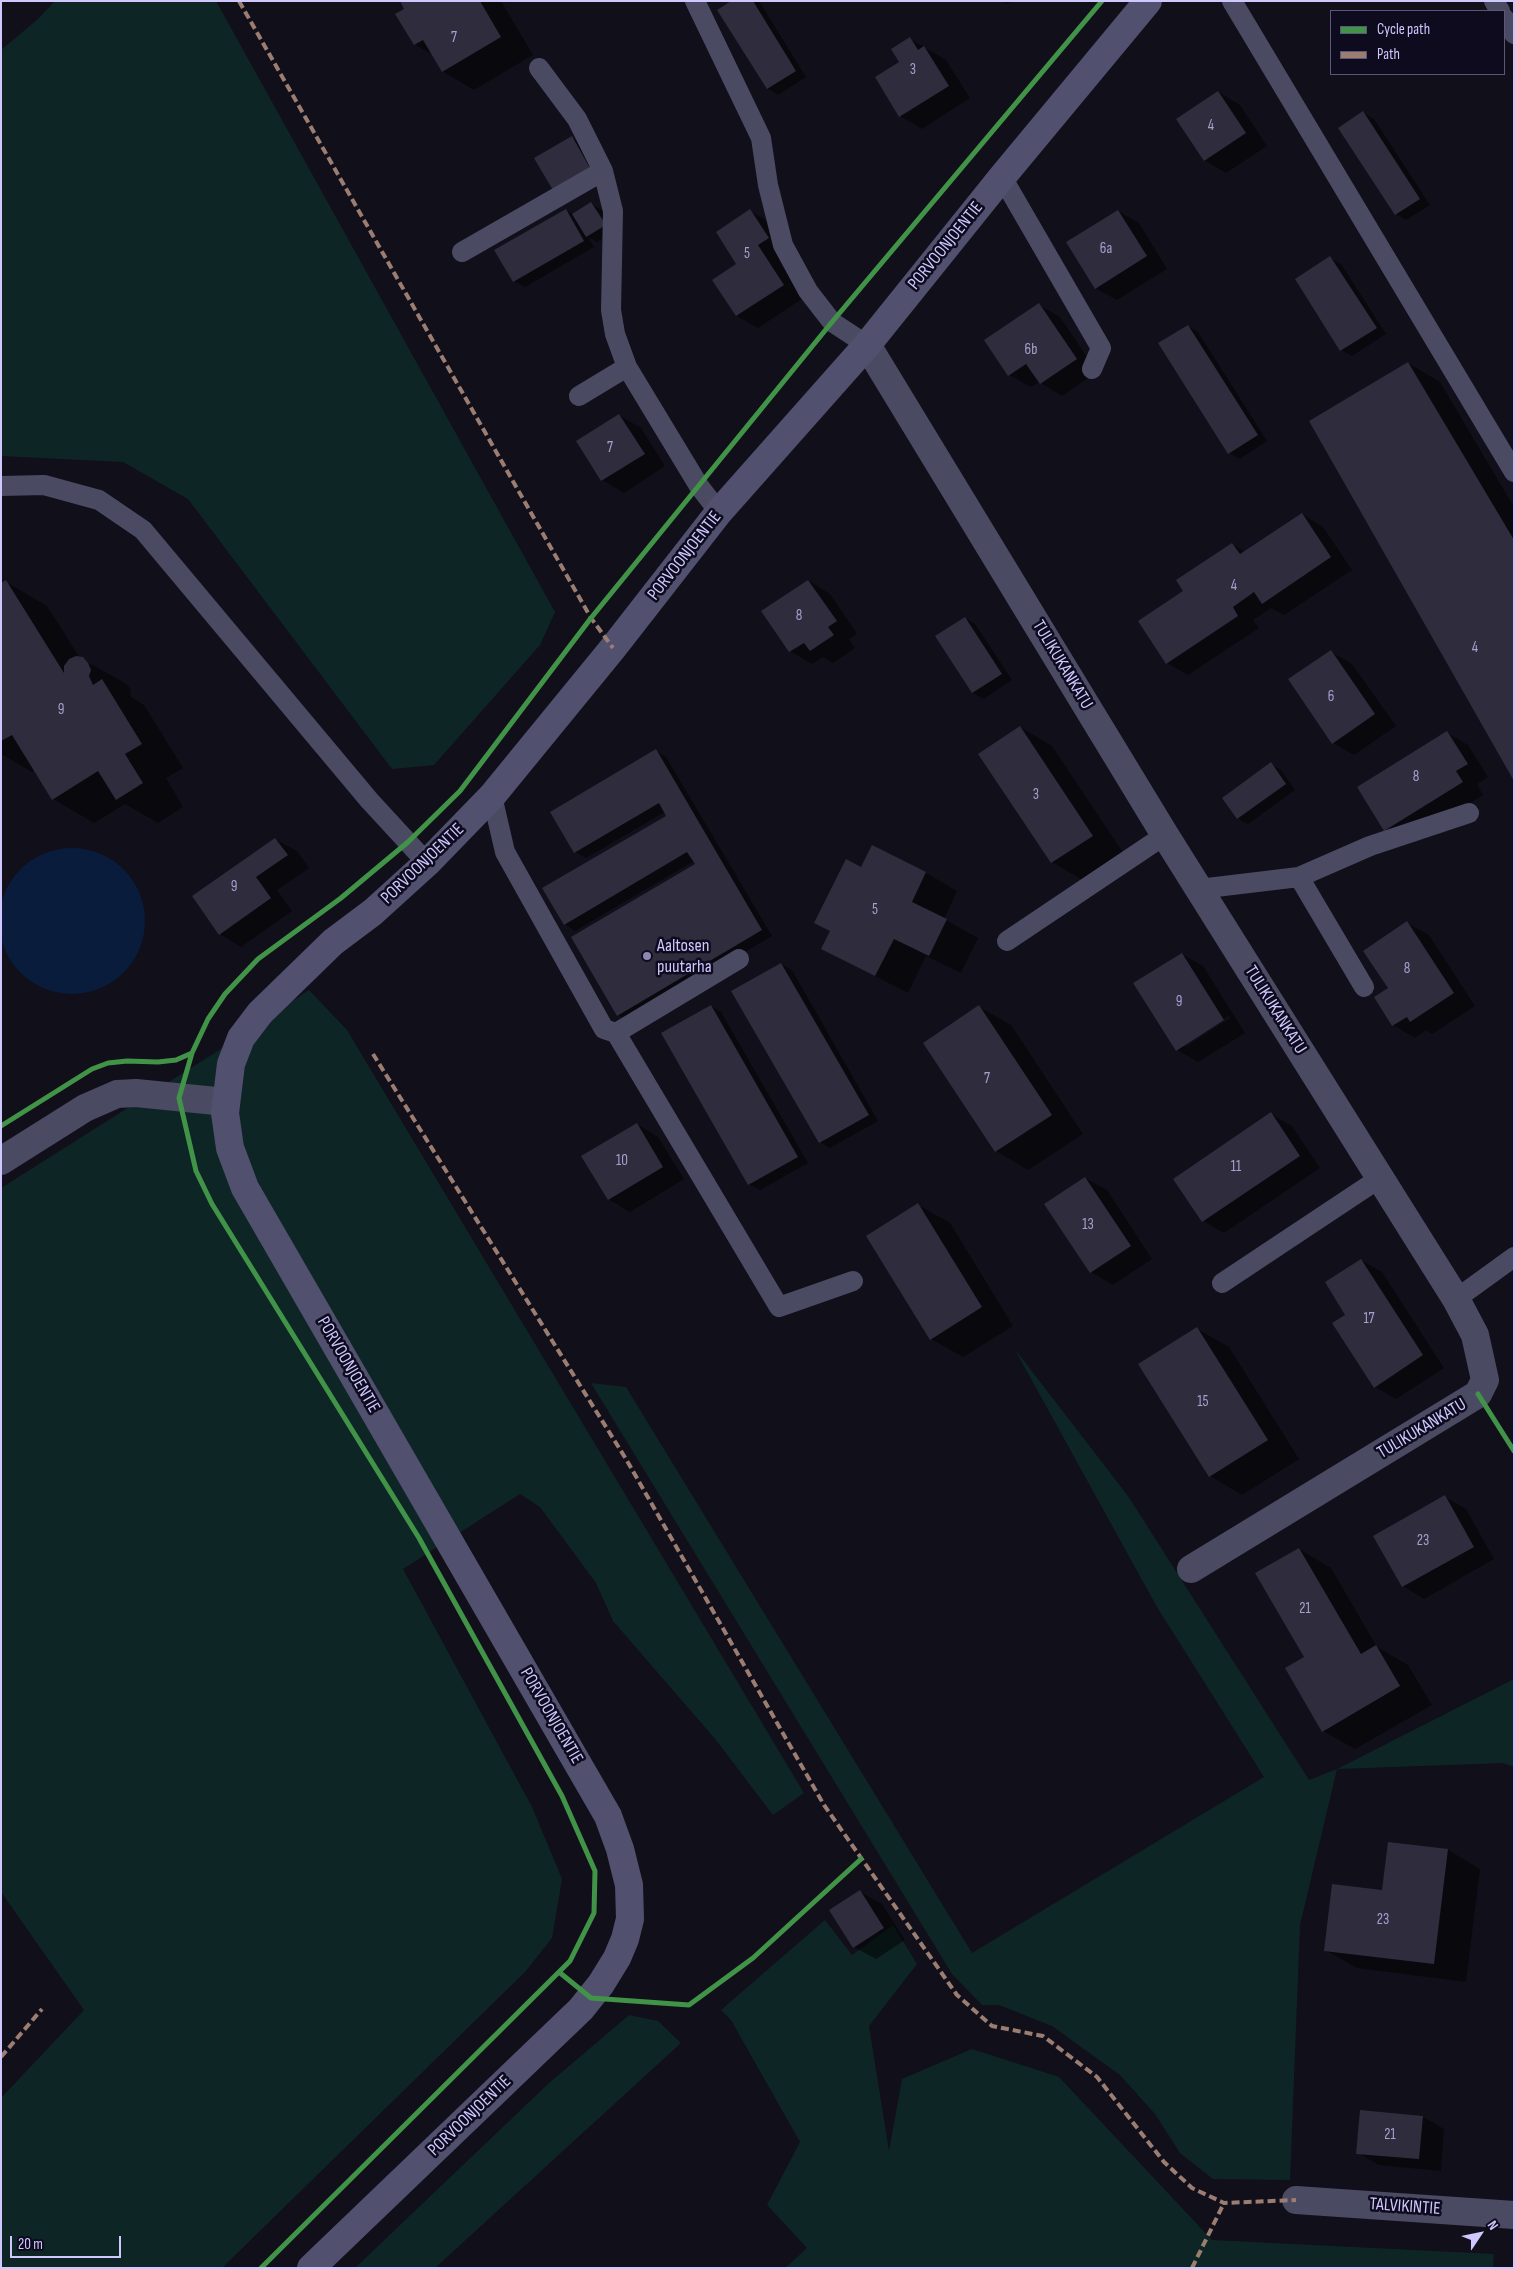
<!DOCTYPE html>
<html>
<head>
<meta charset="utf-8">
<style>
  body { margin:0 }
  #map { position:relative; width:1515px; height:2269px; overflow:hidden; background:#110f1a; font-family:"Sofia Sans Condensed",sans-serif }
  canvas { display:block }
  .frame { position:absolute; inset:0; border:2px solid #cec8ff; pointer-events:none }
  .legend { position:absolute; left:1330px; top:10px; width:175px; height:65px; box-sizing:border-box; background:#0e0b1e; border:1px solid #5b5778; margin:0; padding:6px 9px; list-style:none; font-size:15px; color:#cec8ff }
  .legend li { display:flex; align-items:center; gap:10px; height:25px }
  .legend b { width:25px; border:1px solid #5b5778 }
  .north { position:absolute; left:1455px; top:2209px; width:50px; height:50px; -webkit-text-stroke:4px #0e0b1e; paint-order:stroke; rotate:56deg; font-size:14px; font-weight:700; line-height:20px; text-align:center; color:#cec8ff }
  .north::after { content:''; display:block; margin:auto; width:18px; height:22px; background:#cec8ff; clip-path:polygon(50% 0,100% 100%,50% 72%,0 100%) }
  .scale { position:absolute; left:10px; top:2236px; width:111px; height:22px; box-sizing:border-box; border:2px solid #cec8ff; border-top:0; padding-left:6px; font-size:15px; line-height:18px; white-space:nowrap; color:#cec8ff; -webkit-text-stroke:4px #0e0b1e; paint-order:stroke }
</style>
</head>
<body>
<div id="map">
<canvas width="1515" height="2269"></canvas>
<div class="frame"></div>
<ul class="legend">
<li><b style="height:6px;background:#419447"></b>Cycle path</li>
<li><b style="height:6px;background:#9b7d72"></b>Path</li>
</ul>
<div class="north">N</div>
<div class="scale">20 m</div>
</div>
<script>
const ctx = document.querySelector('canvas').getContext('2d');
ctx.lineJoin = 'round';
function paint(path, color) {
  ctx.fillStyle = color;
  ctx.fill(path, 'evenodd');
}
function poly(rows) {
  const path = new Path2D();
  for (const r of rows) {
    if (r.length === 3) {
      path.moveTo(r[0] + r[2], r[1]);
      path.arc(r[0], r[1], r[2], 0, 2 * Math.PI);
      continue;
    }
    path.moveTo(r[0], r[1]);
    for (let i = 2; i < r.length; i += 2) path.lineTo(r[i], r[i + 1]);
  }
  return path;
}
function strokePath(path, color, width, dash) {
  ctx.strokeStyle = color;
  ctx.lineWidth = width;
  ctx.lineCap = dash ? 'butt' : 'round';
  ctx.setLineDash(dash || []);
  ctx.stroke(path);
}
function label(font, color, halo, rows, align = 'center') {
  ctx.font = font + ' "Sofia Sans Condensed",sans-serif';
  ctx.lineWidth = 5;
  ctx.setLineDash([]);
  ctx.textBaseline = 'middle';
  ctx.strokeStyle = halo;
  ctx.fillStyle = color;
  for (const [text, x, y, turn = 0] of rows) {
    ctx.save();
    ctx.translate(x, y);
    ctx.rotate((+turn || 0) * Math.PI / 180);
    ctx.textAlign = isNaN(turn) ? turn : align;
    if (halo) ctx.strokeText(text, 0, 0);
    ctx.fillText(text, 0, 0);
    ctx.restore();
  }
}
paint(poly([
  [55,1,216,1,555,612,540,645,434,765,392,769,188,499,123,462,1,456,1,50,38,19],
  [309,990,347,1030,804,1793,773,1815,716,1740,613,1621,596,1583,540,1507,520,1494,403,1569,532,1807,562,1879,552,1938,525,1972,222,2268,1,2268,1,2098,84,2010,1,1892,1,1188,213,1054],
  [1014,1348,1128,1496,1309,1780,1337,1769,1514,1679,1514,1767,1503,1763,1337,1769,1300,1925,1290,2180,1213,2179,1180,2153,1155,2114,1120,2075,1052,2026,999,2005,982,2005,952,1974,591,1383,626,1387,972,1953,1264,1777,1157,1607],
  [825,1920,852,1955,893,1925,917,1964,869,2026,889,2151,902,2079,972,2049,1059,2077,1212,2240,1494,2254,1493,2268,785,2268,807,2248,767,2205,800,2142,731,2020,721,2010],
  [629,2015,658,2021,681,2043,435,2268,355,2268,548,2084]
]), '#0e2525');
paint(poly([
  [72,921,73]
]), '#091c3c');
paint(poly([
  [401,1,501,1,533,55,474,90,442,71,433,55,414,44,406,10],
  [734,1,759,1,806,77,778,95,767,88],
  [1001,1,1012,1,1007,4],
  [910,39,946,60,970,98,922,129,900,116,876,78,901,62],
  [1218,92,1240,105,1267,146,1226,173,1204,160],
  [1363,113,1374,119,1430,205,1406,220,1396,214,1339,128],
  [572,138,582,144,601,176,555,191],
  [591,204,602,210,615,231,597,242,588,237,594,247,525,287,514,281,566,210,573,214],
  [750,211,771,223,805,297,758,328,737,316,714,280,738,264],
  [1118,211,1139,223,1167,269,1117,300,1095,288],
  [1330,258,1341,264,1386,334,1352,356,1341,350],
  [1039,305,1060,317,1097,372,1062,396,1039,382,1031,387,1009,375],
  [1188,326,1198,332,1267,441,1240,459,1229,453],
  [1408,363,1440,382,1514,507,1514,779,1310,421],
  [619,415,641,428,665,466,624,493,602,480,577,442],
  [1302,514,1323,527,1352,570,1284,615,1271,608,1253,620,1259,628,1188,675,1167,663,1185,591,1232,544,1245,552],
  [809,581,830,594,857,634,849,639,855,648,833,663,823,657,812,664,790,651,763,611],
  [6,582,47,606,80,658,125,683,130,688,131,697,144,705,183,768,166,778,183,807,158,823,125,804,94,823,53,799,35,770,32,772,1,754,1,584],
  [965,618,975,624,1012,680,984,699,973,693,937,636],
  [1331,652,1352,664,1396,726,1354,755,1333,743],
  [1020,727,1052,746,1124,854,1084,881,1052,862,980,754],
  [1447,733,1468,745,1488,777,1477,784,1483,795,1406,843,1385,830,1358,788],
  [656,751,666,757,772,936,629,1021,618,1015,696,865,694,861,575,931,565,924,544,889,667,816,665,812,586,858,575,852],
  [1271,764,1281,770,1295,790,1248,824,1237,818],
  [275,839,297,851,309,868,277,890,292,911,241,947,220,934],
  [926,873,957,891,944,919,978,938,961,973,926,956,908,993,823,949],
  [1407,923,1429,935,1475,1006,1432,1034,1426,1030,1415,1038,1393,1025,1375,997,1389,988],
  [1182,954,1203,966,1245,1033,1198,1062,1177,1050],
  [1229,1016,1230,1018,1185,1047,1185,1044],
  [781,964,792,970,878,1121,830,1148,820,1142],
  [711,1006,721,1012,808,1163,760,1190,749,1184,663,1033],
  [979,1007,1011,1025,1083,1134,1028,1170,996,1151],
  [1271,1114,1292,1126,1320,1168,1224,1233,1203,1221],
  [637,1124,658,1137,684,1179,630,1212,608,1199],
  [1085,1178,1107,1190,1152,1259,1113,1285,1091,1272,1046,1204],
  [918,1205,950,1223,1013,1326,963,1357,931,1339],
  [1361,1260,1382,1272,1444,1368,1396,1399,1375,1387,1347,1316],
  [1197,1329,1229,1347,1299,1459,1242,1495,1210,1476],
  [1445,1497,1466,1509,1494,1559,1424,1599,1403,1586],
  [1299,1549,1331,1568,1377,1647,1408,1665,1432,1705,1355,1749,1323,1731,1306,1658],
  [1448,1850,1480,1869,1466,1982,1357,1968,1325,1950,1383,1892],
  [860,1892,882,1904,905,1940,876,1959,854,1947],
  [1423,2117,1444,2129,1441,2171,1379,2165,1358,2153]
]), '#0007');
paint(poly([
  [400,1,480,1,501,37,442,72,423,40,414,45,395,14,404,9],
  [731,1,753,1,796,71,767,89,717,10],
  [910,37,918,50,924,46,949,86,899,117,875,77,899,62,891,49],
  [1218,91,1246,133,1204,161,1176,119],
  [1363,111,1420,199,1395,215,1338,128],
  [572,136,591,170,554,192,534,158],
  [591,202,606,225,586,237,572,214],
  [566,209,584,241,513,282,494,250],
  [750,209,769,238,758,245,784,285,736,316,712,280,736,264,716,232],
  [1118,210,1147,256,1095,289,1066,242],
  [1330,256,1377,328,1340,351,1295,279],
  [1039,303,1077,359,1040,384,1026,364,1008,376,984,340],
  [1188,325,1258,435,1228,454,1158,343],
  [1408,362,1514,540,1514,781,1309,421],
  [619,414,645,454,601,481,576,441],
  [1302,513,1331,557,1262,604,1254,592,1233,607,1238,616,1166,664,1138,621,1183,591,1176,580,1232,543,1240,554],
  [6,580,64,673,64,666,69,659,76,656,83,657,88,663,91,670,89,676,93,685,102,679,142,744,125,754,143,783,116,800,98,771,52,800,12,735,1,741,1,583],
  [808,580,837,621,828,627,834,635,810,651,804,643,789,652,761,611],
  [965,617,1002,674,972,693,935,636],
  [1331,650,1375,714,1332,744,1288,679],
  [1020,726,1093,836,1051,863,978,754],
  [1447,731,1468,764,1456,771,1463,782,1384,831,1357,787],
  [656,749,762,930,617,1016,571,937,695,864,687,852,564,925,542,888,666,816,659,803,574,853,550,812],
  [1271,762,1286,784,1237,819,1222,798],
  [275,838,288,855,256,877,271,898,219,935,192,896],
  [872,845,926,872,912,902,947,919,929,956,894,939,875,976,821,949,830,931,814,923,846,859,861,867],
  [1407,921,1454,993,1410,1022,1407,1017,1392,1026,1374,997,1388,988,1363,951],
  [1182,953,1224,1020,1176,1051,1133,983],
  [781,963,869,1115,819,1143,731,991],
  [711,1005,798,1157,748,1185,661,1033],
  [979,1005,1052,1115,995,1152,923,1043],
  [1271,1112,1300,1156,1202,1222,1173,1179],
  [637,1123,663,1167,608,1200,581,1156],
  [1085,1177,1131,1246,1090,1273,1044,1204],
  [918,1203,982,1307,930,1340,866,1236],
  [1361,1259,1423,1355,1374,1388,1332,1323,1345,1315,1325,1282],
  [1197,1327,1268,1440,1209,1477,1138,1364],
  [1445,1495,1474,1547,1402,1587,1373,1536],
  [1299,1548,1361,1654,1376,1645,1400,1686,1322,1732,1285,1668,1304,1657,1255,1573],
  [1388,1842,1448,1849,1434,1964,1324,1951,1332,1884,1382,1890],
  [860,1890,884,1928,853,1948,829,1910],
  [1360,2110,1423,2116,1419,2159,1356,2154]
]), '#2f2c3d');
strokePath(poly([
  [695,1,761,138,768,185,783,245,808,291,832,322,867,345],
  [1232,1,1514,472],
  [1494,1,1500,11],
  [1504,18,1514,34],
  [539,68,577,119,603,171,613,211,611,310,615,334,627,367,699,486,719,512],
  [1002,177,1101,348,1092,369],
  [462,252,603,171],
  [579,396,627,367],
  [1,486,44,485,99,500,143,530,369,800,427,863],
  [492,796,505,852,604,1029,616,1033,779,1307,853,1281],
  [1299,877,1364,987],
  [1199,889,1299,877,1370,846,1469,813],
  [1007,941,1165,835],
  [616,1033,739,959],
  [1222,1283,1380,1178],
  [1456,1299,1514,1257]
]), '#4b4a63', 20);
strokePath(poly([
  [867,345,1165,835,1456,1299,1475,1335,1485,1380,1478,1394,1191,1569],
  [1,1161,85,1108,117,1094,136,1093,226,1102],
  [1296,2200,1514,2215]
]), '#4b4a63', 28);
strokePath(poly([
  [311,2268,581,2009,601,1984,617,1958,625,1939,630,1919,629,1885,620,1849,608,1816,245,1188,230,1148,225,1113,231,1064,241,1038,260,1013,333,942,373,912,427,863,492,796,613,648,719,512,867,345,1002,177,1148,1]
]), '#51506e', 28);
strokePath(poly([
  [239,1,591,618,613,648],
  [373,1054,626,1459,824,1805,957,1995,992,2026,1043,2036,1097,2077,1164,2162,1192,2188,1224,2203,1296,2200],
  [1,2057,42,2009],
  [1192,2268,1224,2203]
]), '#9b7d72', 4, [8, 4]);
strokePath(poly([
  [1,1126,92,1069,108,1063,127,1061,158,1062,176,1060,192,1053],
  [1478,1394,1514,1451],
  [559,1972,591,1998,689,2005,753,1958,861,1859],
  [261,2268,570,1961,594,1913,595,1871,562,1796,419,1538,212,1204,196,1171,179,1098,192,1053,208,1019,225,994,258,959,341,898,408,842,460,791,591,618,832,322,1102,1]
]), '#419447', 5);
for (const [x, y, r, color] of [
  [647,956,5,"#8c87af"]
]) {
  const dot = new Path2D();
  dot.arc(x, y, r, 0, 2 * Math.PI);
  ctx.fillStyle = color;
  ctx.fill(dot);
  strokePath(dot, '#0e0b1e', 2);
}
label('15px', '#a6a1ce', null, [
  ["7",454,38],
  ["3",913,70],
  ["4",1211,126],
  ["6a",1106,249],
  ["5",747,254],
  ["6b",1031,350],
  ["7",610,448],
  ["4",1234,586],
  ["8",799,616],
  ["4",1475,648],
  ["6",1331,697],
  ["9",61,710],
  ["8",1416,777],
  ["3",1036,795],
  ["9",234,887],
  ["5",875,910],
  ["8",1407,969],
  ["9",1179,1002],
  ["7",987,1079],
  ["10",622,1161],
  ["11",1236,1167],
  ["13",1088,1225],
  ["17",1369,1319],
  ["15",1203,1402],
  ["23",1423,1541],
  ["21",1305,1609],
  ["23",1383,1920],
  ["21",1390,2135]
]);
label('18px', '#cec8ff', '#0e0b1e', [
  ["PORVOONJOENTIE",946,246,-51],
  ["PORVOONJOENTIE",685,556,-52],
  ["TULIKUKANKATU",1062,665,59],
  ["PORVOONJOENTIE",423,864,-44],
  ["TULIKUKANKATU",1275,1010,58],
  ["PORVOONJOENTIE",348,1365,60],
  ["TULIKUKANKATU",1422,1429,-31],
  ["PORVOONJOENTIE",551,1716,60],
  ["PORVOONJOENTIE",470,2116,-44],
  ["TALVIKINTIE",1405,2207,4]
]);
label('18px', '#cec8ff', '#0e0b1e', [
  ["Aaltosen",657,946],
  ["puutarha",657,967]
], 'left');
</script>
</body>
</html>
